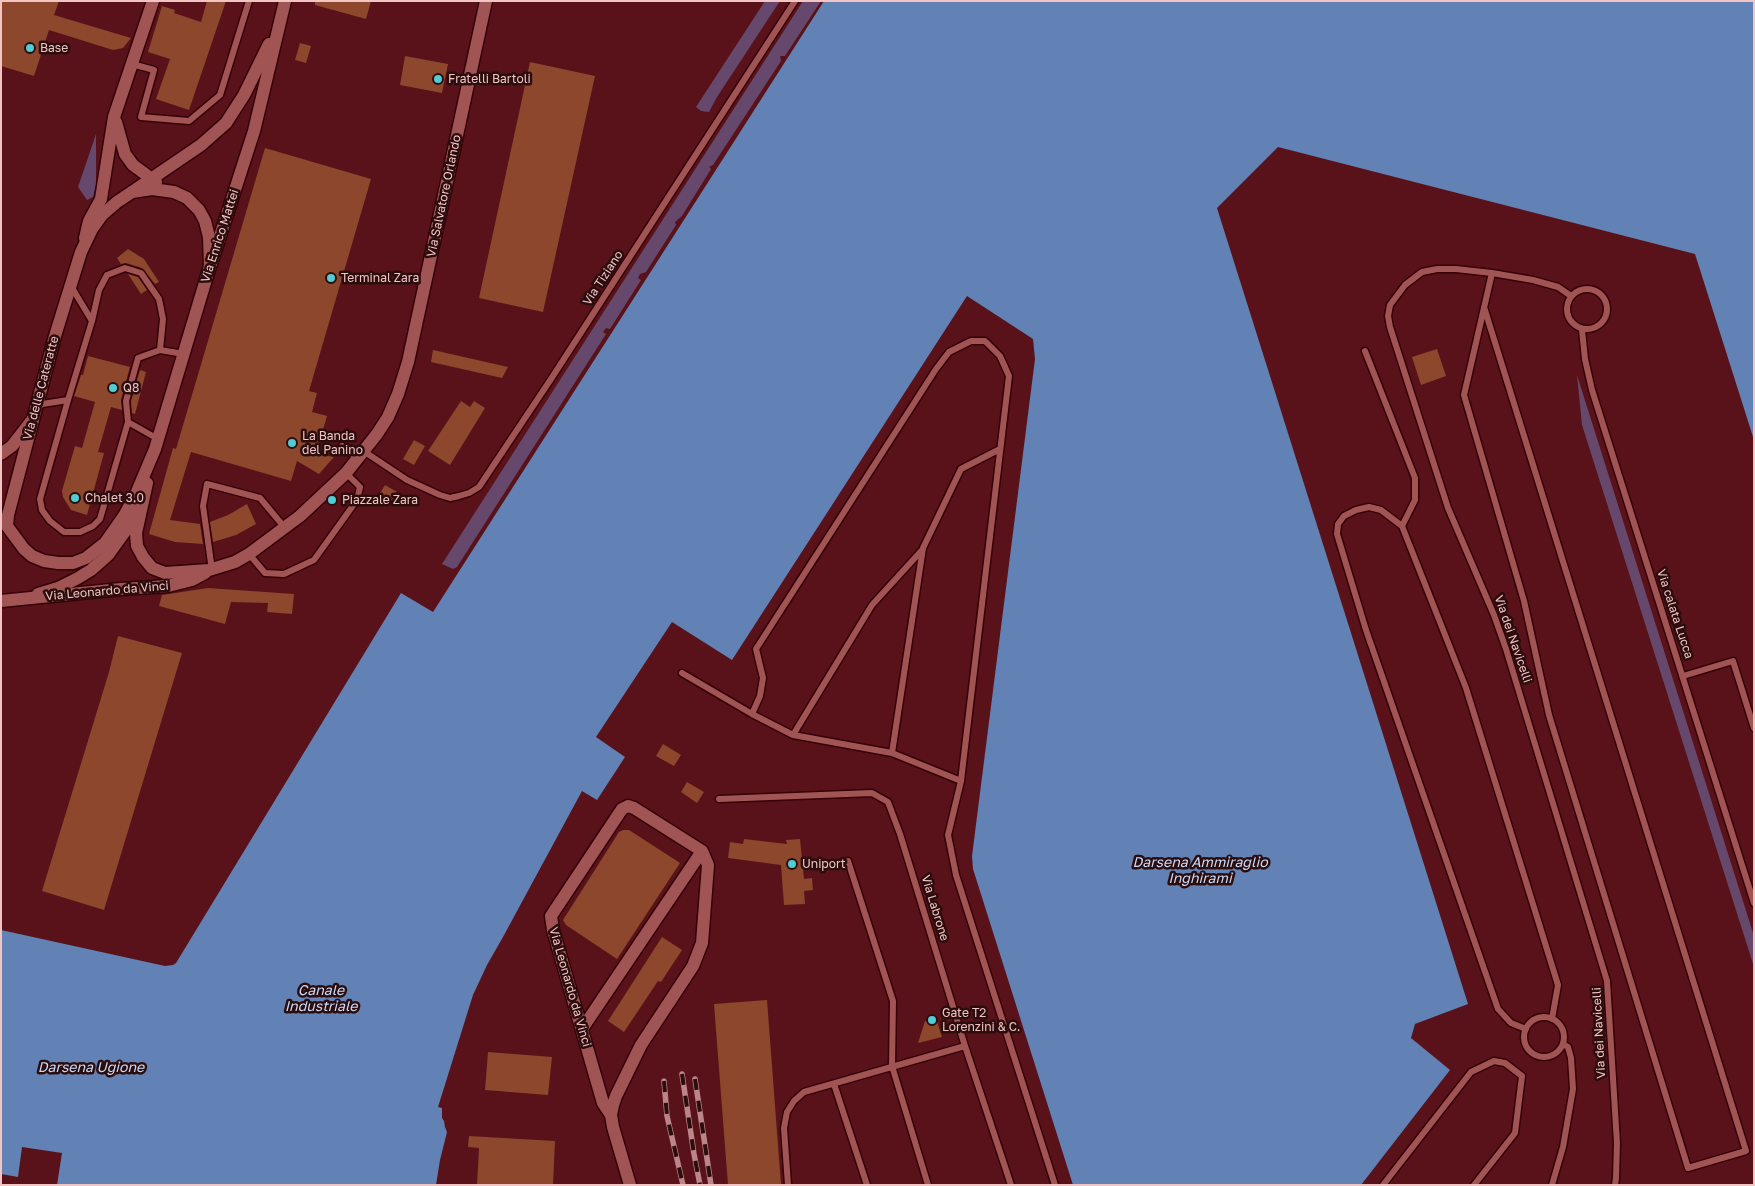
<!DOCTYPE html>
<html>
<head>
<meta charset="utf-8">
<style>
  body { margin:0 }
  #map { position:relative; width:1755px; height:1186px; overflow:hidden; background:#591219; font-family:"Golos Text",sans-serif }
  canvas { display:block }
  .frame { position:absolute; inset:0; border:2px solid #f2c5c4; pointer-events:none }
</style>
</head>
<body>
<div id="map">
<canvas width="1755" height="1186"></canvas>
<div class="frame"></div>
</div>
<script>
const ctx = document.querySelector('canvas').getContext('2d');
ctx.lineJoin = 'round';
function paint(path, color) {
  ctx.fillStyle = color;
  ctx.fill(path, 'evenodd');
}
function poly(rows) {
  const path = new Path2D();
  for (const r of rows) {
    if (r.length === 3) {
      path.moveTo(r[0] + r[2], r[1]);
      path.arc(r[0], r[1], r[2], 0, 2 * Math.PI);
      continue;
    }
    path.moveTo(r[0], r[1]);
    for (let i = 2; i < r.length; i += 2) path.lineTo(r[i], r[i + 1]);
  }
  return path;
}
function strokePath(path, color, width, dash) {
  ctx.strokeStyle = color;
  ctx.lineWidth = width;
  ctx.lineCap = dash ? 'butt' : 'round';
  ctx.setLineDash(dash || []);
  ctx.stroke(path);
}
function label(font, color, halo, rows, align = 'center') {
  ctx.font = font + ' "Golos Text",sans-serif';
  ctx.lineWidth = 5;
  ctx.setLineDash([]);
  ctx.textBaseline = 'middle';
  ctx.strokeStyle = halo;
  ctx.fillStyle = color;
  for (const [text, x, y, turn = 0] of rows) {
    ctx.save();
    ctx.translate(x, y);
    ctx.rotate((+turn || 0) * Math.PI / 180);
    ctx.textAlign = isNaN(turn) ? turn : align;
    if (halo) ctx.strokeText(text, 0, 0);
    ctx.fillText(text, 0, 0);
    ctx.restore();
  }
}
paint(poly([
  [765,1,780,1,717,97,709,112,701,111,696,107],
  [803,1,821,1,785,56,780,56,781,61,713,165,709,167,711,169,682,216,675,222,676,225,646,272,640,274,638,278,641,280,610,329,606,328,603,332,606,334,457,567,453,569,442,564],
  [96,134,96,185,93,197,87,200,78,187],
  [1577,375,1754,936,1754,967,1582,425]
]), '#65486b');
paint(poly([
  [824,1,1754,1,1754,440,1695,254,1278,147,1217,208,1468,1004,1415,1024,1411,1038,1450,1070,1361,1185,1073,1185,973,869,972,856,1035,359,1033,339,967,296,732,660,672,622,596,737,625,757,597,800,582,791,503,937,487,965,473,995,438,1107,442,1108,442,1118,444,1121,445,1127,447,1132,440,1160,436,1185,57,1185,62,1153,22,1147,18,1177,1,1174,1,930,165,966,173,965,176,963,401,593,433,612]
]), '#6281b5');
paint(poly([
  [1,1,59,1,54,15,131,38,123,48,113,50,49,30,34,76,1,66],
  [207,1,226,1,189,110,156,99,170,59,148,52,162,6,175,10,174,13,201,22],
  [315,1,371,1,366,19,315,5],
  [300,43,311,46,306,63,295,60],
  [405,56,448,64,442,93,400,85],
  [530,62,595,76,543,312,479,298],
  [265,148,371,179,309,391,317,393,312,412,327,416,316,454,334,457,319,474,297,461,291,481,191,452,170,520,200,524,203,544,175,542,149,534,173,448,176,449],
  [128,249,144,259,159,282,155,284,142,268,126,263,121,264,117,258],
  [128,274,138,277,147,290,141,294],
  [1437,349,1446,376,1421,385,1412,357],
  [433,350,508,367,502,378,431,362],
  [88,356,130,367,121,400,122,410,111,407,98,452,104,453,87,515,71,510,63,497,62,491,75,446,82,448,95,402,74,396,81,375,83,375],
  [140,370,146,372,135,414,132,413,131,401],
  [461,401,470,407,474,401,485,408,450,465,428,451],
  [414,440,425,446,414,465,403,459],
  [385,485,397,492,389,505,377,498],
  [247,504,256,524,236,535,213,542,210,522,228,515],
  [208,588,294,594,292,614,267,612,268,603,231,602,225,624,159,606,162,595],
  [118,636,182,653,104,910,42,891,109,672],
  [663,744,681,755,674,766,656,756],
  [687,782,704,792,697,803,681,792],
  [623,830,629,830,680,863,617,959,566,925,563,920,619,832],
  [744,839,787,844,786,840,800,839,804,879,812,878,813,890,804,891,805,904,784,905,781,865,728,858,730,842,743,844],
  [662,937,682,950,661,982,658,981,624,1032,608,1021],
  [767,1000,781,1185,728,1185,714,1004],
  [936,1018,942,1037,918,1043,925,1021],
  [488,1052,552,1057,548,1095,485,1090],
  [469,1136,555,1141,553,1185,477,1185,479,1148,468,1147]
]), '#8c472d');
const service = poly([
  [132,64,154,70,141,117,189,121,220,95,249,1],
  [1587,309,20],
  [1571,296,1558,287,1533,280,1492,273,1456,269,1437,269,1422,272,1405,285,1390,305,1388,316,1390,327,1448,508,1494,615,1506,649,1607,981,1617,1143,1616,1178,1615,1185],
  [1484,307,1746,1151,1688,1168,1549,715,1524,601,1464,395,1492,273],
  [92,321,99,290,107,275,125,268,141,273,159,299,163,319,160,350],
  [1582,330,1585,359,1592,390,1754,903],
  [1365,351,1415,478,1415,500,1402,526,1466,688,1558,985,1552,1019],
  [68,400,40,499,42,510,50,521,64,532,80,532,93,526,100,519,128,422],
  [36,405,68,400,92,321,71,286],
  [158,439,128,422,126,401,138,358,160,350,184,354],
  [342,446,359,459],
  [365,452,407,480,440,495,450,498,459,496,469,493,479,487,551,379,795,1],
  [1402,526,1381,510,1369,507,1356,510,1344,516,1338,524,1337,534,1366,630,1498,1009,1511,1023,1526,1029],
  [249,554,265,573,284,574,314,560,357,500,360,487,346,473],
  [212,570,203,506,207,484,260,498,285,528],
  [682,673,752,714,793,735,892,753,961,781],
  [1683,676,1733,661,1754,728],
  [752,714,760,696,763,678,756,649,936,369,949,352,971,341,985,341,1000,356,1009,376,961,781,948,835,956,875,1055,1185],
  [793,735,872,605,923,549],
  [892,753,923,548,961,469,1000,449],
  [719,799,872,793,888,802,900,834,965,1046,1011,1185],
  [848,861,893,1001,892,1066,928,1185],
  [1544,1037,20],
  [834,1084,867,1185],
  [788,1185,784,1128,787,1112,794,1101,804,1092,965,1046],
  [1383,1185,1471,1072,1494,1061,1505,1063,1522,1076,1515,1133,1474,1185],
  [1552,1185,1563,1147,1573,1089,1571,1058,1568,1047,1563,1044]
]);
const minor = poly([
  [116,122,125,154,133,165,156,182],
  [132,192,201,145,226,123,244,95,269,44],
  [85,238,89,221,101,199,114,117,153,1],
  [211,264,254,131,285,1],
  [582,1029,702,851],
  [611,1115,603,1103,553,930,551,916,622,809,628,806,634,808,702,851,708,865,702,943,693,966,641,1045,616,1096,613,1105,611,1115,613,1127,630,1185]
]);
const tertiary = poly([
  [1,454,12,446,33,419],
  [38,594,58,588,78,578,91,570,108,555,126,530,135,499]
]);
const secondary = poly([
  [152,189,174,192,187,198,199,210,205,221,209,237,210,266,155,449,136,494,124,516,105,543,86,558,73,563,58,563,44,561,32,556,24,549,7,526,8,515,55,336,81,252,92,229,102,215,117,202,132,192,152,189],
  [147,483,136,533,137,546,143,557,152,568,165,573,209,570,235,562,249,554,300,516,346,473,377,434,388,417,398,394,408,362,486,1],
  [1,601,121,589,168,586,192,580,205,573]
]);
strokePath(service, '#350107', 9);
strokePath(minor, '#350107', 15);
strokePath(tertiary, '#350107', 15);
strokePath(secondary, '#350107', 15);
strokePath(service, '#a15454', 6);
strokePath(minor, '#a15454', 12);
strokePath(tertiary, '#a15454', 12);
strokePath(secondary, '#a15454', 12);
const rail = poly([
  [682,1074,694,1154,700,1185],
  [695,1079,711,1185],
  [664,1081,667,1116,683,1185]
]);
strokePath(rail, '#bc8688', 5.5);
strokePath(rail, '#2c0d0e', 4, [11]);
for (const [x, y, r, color] of [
  [30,48,5,"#51ccd4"],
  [438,79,5,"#51ccd4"],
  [331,278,5,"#51ccd4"],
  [113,388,5,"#51ccd4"],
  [292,443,5,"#51ccd4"],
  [75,498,5,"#51ccd4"],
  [332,500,5,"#51ccd4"],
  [792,864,5,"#51ccd4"],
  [932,1020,5,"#51ccd4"]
]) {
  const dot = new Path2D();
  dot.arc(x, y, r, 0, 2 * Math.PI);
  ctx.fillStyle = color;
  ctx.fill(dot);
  strokePath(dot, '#2c0d0e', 2);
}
label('12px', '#f2c5c4', '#2c0d0e', [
  ["Base",40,48],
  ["Fratelli Bartoli",448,79],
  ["Terminal Zara",341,278],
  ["Q8",123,388],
  ["La Banda",302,436],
  ["del Panino",302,450],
  ["Chalet 3.0",85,498],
  ["Piazzale Zara",342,500],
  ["Uniport",802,864],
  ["Gate T2",942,1013],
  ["Lorenzini & C.",942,1027]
], 'left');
label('12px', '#f2c5c4', '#2c0d0e', [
  ["Via Salvatore Orlando",444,196,-78],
  ["Via Enrico Mattei",220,236,-72],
  ["Via Tiziano",603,278,-57],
  ["Via delle Cateratte",41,388,-75],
  ["Via Leonardo da Vinci",107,591,-5],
  ["Via calata Lucca",1675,614,72],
  ["Via dei Navicelli",1513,639,71],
  ["Via Labrone",935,908,73],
  ["Via Leonardo da Vinci",570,987,74],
  ["Via dei Navicelli",1599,1033,-93]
]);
label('italic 14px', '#c9dcfa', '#2c0d0e', [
  ["Darsena Ammiraglio",1200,863],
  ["Inghirami",1200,879],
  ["Canale",321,991],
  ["Industriale",321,1007],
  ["Darsena Ugione",91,1068]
]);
</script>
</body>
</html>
